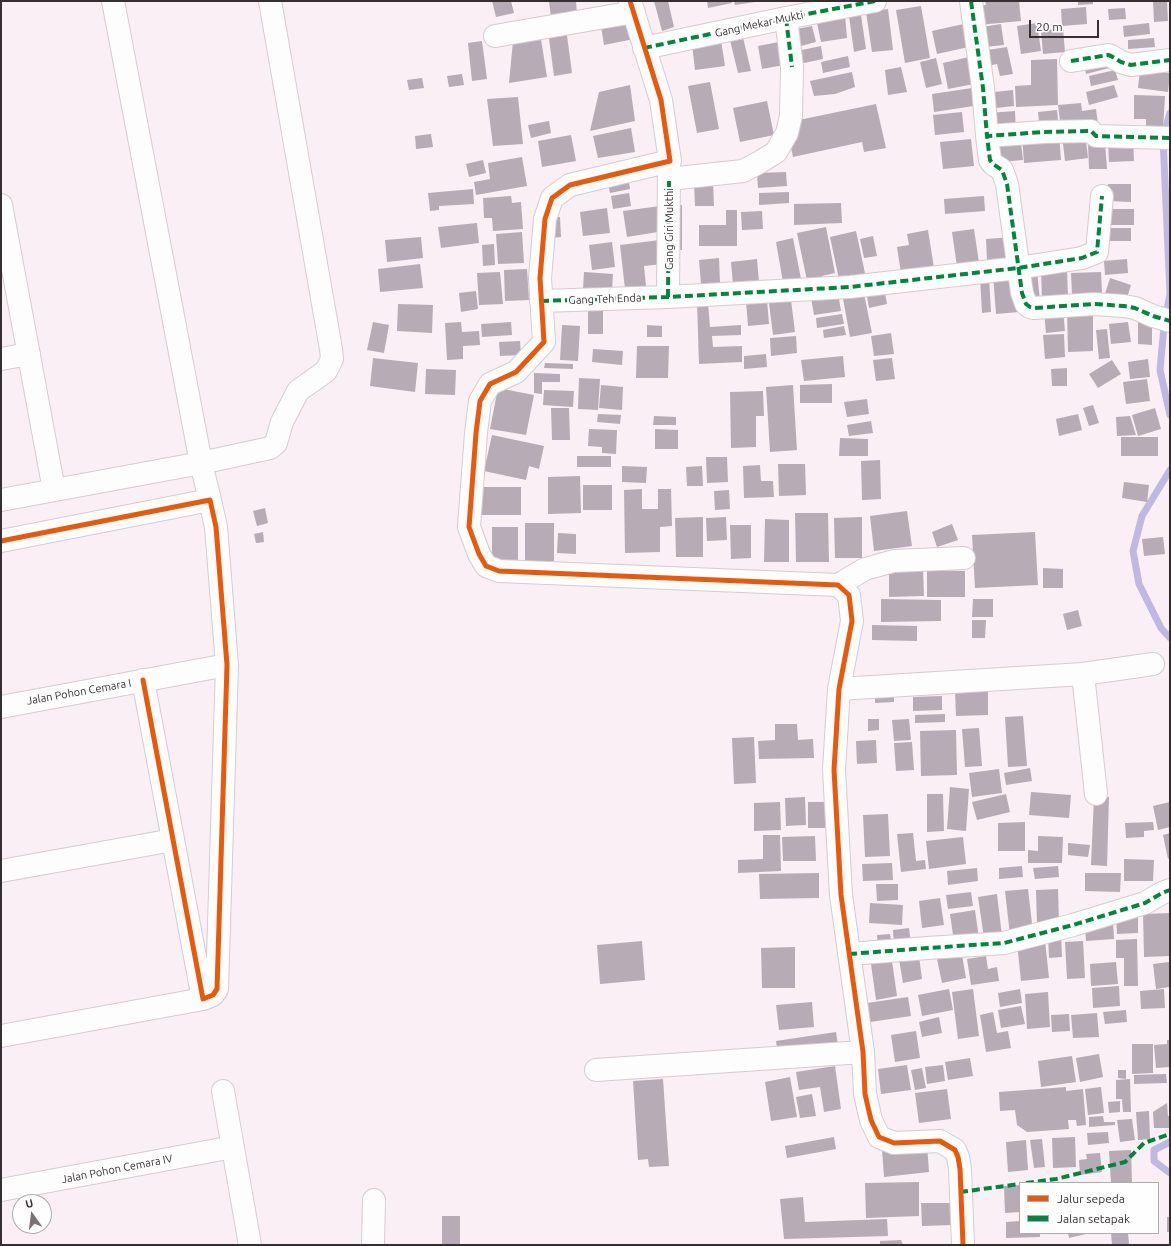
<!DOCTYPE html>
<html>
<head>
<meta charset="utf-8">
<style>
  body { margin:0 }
  #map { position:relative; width:1171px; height:1246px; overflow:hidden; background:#faeff4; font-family:Ubuntu,sans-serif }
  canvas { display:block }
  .frame { position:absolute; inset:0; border:2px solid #362f32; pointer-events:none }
  .legend { position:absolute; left:1019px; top:1182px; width:140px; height:52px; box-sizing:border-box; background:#fefefe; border:1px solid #aeabac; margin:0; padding:5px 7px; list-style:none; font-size:12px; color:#362f32 }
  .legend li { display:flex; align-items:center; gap:8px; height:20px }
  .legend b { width:20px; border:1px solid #aeabac }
  .north { position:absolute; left:12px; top:1194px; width:40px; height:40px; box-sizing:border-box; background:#fefefe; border:1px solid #aeabac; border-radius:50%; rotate:346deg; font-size:11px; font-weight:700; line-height:16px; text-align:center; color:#362f32 }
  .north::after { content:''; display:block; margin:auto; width:14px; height:18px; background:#7b7276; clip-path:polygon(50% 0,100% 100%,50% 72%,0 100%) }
  .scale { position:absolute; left:1029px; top:20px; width:70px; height:18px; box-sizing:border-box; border:2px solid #362f32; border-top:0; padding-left:5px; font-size:12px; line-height:14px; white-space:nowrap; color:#362f32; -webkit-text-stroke:3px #fefefe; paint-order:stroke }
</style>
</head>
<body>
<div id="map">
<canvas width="1171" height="1246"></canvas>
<div class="frame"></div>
<ul class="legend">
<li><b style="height:5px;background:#e8590c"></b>Jalur sepeda</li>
<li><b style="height:5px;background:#00873e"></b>Jalan setapak</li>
</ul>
<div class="north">U</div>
<div class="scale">20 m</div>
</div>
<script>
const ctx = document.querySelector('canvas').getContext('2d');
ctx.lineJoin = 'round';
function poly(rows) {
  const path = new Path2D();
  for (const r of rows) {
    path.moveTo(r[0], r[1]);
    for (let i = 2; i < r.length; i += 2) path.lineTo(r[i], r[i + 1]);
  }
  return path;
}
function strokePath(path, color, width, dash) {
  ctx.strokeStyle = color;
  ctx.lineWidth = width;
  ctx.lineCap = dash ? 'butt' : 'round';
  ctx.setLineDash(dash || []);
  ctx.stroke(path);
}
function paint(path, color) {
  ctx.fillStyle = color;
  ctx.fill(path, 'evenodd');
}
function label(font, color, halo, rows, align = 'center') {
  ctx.font = font + ' Ubuntu,sans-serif';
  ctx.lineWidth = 4;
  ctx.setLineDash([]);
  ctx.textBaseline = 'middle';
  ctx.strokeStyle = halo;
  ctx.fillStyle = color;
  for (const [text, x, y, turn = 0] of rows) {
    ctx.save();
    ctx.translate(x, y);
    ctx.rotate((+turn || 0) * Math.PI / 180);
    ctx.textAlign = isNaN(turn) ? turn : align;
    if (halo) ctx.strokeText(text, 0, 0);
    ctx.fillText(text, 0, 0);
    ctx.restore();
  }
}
strokePath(poly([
  [1170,113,1163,138,1170,293],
  [1170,294,1164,326,1160,370,1170,415],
  [1170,470,1142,516,1133,551,1139,584,1161,628,1170,638],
  [1170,1142,1154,1150,1154,1161,1170,1173]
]), '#bfb8e3', 7);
paint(poly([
  [492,1,511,1,514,13,496,17],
  [549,1,576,1,577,15,551,18],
  [654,1,668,1,674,27,662,31],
  [707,1,731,1,732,3,708,8],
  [734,1,755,1,755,2,735,5],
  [985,1,1019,1,1021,21,978,25,977,6,986,5],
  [1078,1,1093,1,1093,4,1078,5],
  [1153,1,1167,1,1168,21,1154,22],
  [921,6,930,58,905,63,896,10],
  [1086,7,1087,24,1062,26,1061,9],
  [1125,8,1126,19,1109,20,1108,9],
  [888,9,893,50,872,52,866,12],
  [630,14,634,39,604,45,600,20],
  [845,15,847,38,821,42,816,18],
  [861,15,866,49,854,52,849,16],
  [968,23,973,46,937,54,932,31],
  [1037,23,1041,51,1021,54,1017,26],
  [1149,23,1150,34,1124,37,1123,26],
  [1001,24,1004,45,985,47,982,27],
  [812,26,816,42,797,47,797,29],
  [566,28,572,73,554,76,548,31],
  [1063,28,1065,52,1043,54,1041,31],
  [741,29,751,71,738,73,728,32],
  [1154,38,1155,47,1128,49,1128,40],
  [541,39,547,77,509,83,513,41],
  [721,40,725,66,695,70,692,44],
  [482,41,487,79,472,81,468,43],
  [784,41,789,64,762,69,758,46],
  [821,46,823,59,799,64,797,51],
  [1007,47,1013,74,1000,76,997,64,984,67,981,51],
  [848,56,850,67,823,73,821,62],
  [973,56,979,83,948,89,943,63],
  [1111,57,1113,67,1086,74,1084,64],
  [936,58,942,84,926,88,920,62],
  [1057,59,1058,105,1016,107,1015,86,1031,85,1031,60],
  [901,67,907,92,888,95,885,70],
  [1115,70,1118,80,1091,86,1089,76],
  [1140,70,1170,73,1168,92,1138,88],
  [852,72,855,87,835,94,814,96,810,81],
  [462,74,464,85,449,87,447,76],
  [422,78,424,88,409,90,407,80],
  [710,82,719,129,697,133,688,86],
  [630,85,635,121,590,131,599,92],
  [1114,85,1118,97,1089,105,1086,92],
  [972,88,974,106,934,112,932,94],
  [1013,90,1014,106,987,109,985,93],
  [1134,95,1165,96,1163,130,1146,129,1146,119,1134,119],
  [518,97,523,144,493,146,487,99],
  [767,101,774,135,740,142,733,108],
  [1081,103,1082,111,1096,109,1098,124,1061,128,1058,105],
  [876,104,886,148,864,152,862,142,793,157,788,134,794,121],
  [1057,110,1059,129,1040,131,1038,112],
  [1015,111,1016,132,989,134,988,113],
  [962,112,964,132,935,135,933,115],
  [549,121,551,133,531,138,528,125],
  [631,128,635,152,598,158,593,136],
  [1085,132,1088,158,1065,161,1062,135],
  [1059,133,1061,160,1024,163,1022,136],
  [431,134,433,147,416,149,415,136],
  [1020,134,1023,160,1000,162,998,136],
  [571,135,576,161,542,167,538,141],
  [1133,138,1134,161,1109,162,1108,140],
  [971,139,974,166,943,169,940,142],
  [1088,143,1105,143,1107,169,1089,169],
  [522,157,527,186,476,195,474,182,490,179,488,163],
  [483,160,486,173,469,177,466,164],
  [786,172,787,186,758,188,757,173],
  [628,175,630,189,610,193,607,178],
  [694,182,713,182,714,206,695,206],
  [1108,184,1131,184,1131,202,1108,201],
  [473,189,474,204,439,206,439,210,430,211,428,193],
  [789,192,789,203,759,205,759,193],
  [629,193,631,206,613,209,611,196],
  [511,196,512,203,521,202,523,229,493,231,492,218,484,218,483,198],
  [984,196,985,211,945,214,944,199],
  [841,203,842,223,794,225,794,204],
  [672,205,682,205,682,250,672,250],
  [660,206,664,231,627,237,623,211],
  [607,208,610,233,583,236,580,212],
  [1107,209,1134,209,1134,225,1106,225],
  [726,210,737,210,737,246,699,246,699,225,726,225],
  [762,211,763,229,742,230,741,212],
  [560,217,561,237,550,238,549,218],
  [477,223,479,243,441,248,438,227],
  [826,227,835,273,822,276,823,283,808,285,797,233],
  [1106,228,1131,228,1131,241,1106,241],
  [974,229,980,269,958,273,952,232],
  [928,230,934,268,901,273,897,247,909,245,907,234],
  [856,231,866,278,840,284,830,237],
  [522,232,524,263,498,264,496,234],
  [873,236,877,256,864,258,860,239],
  [421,237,423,258,387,262,385,240],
  [1012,237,1014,257,987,260,986,239],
  [793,238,801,279,783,282,776,242],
  [660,240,663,264,644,266,646,286,625,289,620,245],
  [612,242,615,267,592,270,589,245],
  [494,244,495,265,483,266,482,245],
  [719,258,720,283,701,284,699,260],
  [757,259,759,282,733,285,731,262],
  [1127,259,1128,273,1105,275,1104,261],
  [420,264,423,288,380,292,378,269],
  [527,269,529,300,505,301,504,270],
  [1067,269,1068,298,1042,299,1041,270],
  [1037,271,1040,301,1029,302,1027,272],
  [500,272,503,304,479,305,477,273],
  [584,272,613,274,612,290,583,289],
  [1016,272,1019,312,996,314,993,274],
  [1101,272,1102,293,1072,294,1071,273],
  [980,277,989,277,991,312,982,313],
  [1110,278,1131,285,1125,304,1104,297],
  [884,287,887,304,869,308,866,291],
  [863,289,872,333,850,337,842,293],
  [476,291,478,309,461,312,459,293],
  [838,293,841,311,814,315,811,298],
  [767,300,769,324,748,326,746,301],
  [791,300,795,332,773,335,769,303],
  [697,303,708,303,710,327,741,325,741,335,712,336,713,347,742,346,742,362,699,364],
  [398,304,433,305,432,333,397,331],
  [588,310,603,310,603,334,588,334],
  [1063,310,1065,331,1046,333,1044,311],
  [1067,310,1093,310,1093,351,1068,352],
  [842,314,844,324,817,328,816,318],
  [1138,317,1152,317,1152,345,1138,344],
  [373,322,389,325,384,353,367,350],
  [461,322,462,332,479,331,480,345,463,346,463,359,447,360,445,323],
  [511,322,512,335,482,337,481,324],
  [1128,322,1131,342,1111,344,1109,324],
  [562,325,580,326,578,361,560,360],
  [647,325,662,326,662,337,647,337],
  [844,326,846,335,824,338,823,330],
  [1107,329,1110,358,1099,359,1096,330],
  [891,333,894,354,874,356,871,336],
  [1064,334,1065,357,1045,359,1043,335],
  [796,336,797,353,771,356,770,338],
  [520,341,521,355,500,356,499,342],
  [637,346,669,346,668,378,636,378],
  [593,349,623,351,622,365,592,362],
  [766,354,767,367,744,369,744,356],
  [843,356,845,377,804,381,801,360],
  [373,358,418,363,415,392,370,386],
  [892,358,895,379,876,381,873,360],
  [1148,359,1150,377,1130,379,1128,362],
  [1112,360,1121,374,1098,388,1089,374],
  [545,363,573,364,573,369,544,368],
  [1067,368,1067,386,1052,386,1051,369],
  [426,369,456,370,455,395,425,394],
  [534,373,560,374,560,382,542,382,542,394,534,393],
  [579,378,600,379,598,410,578,409],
  [1147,379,1150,401,1126,404,1123,382],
  [832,384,832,403,800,403,800,385],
  [601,385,623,387,622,410,599,408],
  [793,385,797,450,770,452,766,387],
  [498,388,534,395,526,435,490,429],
  [544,390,574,391,573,407,543,405],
  [763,391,764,416,756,416,756,447,731,448,730,392],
  [867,399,869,414,847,417,844,402],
  [1093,405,1099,423,1089,426,1083,408],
  [551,408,569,408,570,440,552,440],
  [1155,408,1161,429,1138,436,1132,415],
  [598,414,621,415,620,424,597,422],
  [1078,414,1082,430,1059,436,1056,419],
  [654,416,676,417,676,425,653,425],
  [1130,416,1136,435,1117,436,1116,417],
  [871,421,873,433,849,436,847,425],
  [589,429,617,430,616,454,602,453,602,447,588,446],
  [655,429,678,430,678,449,655,449],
  [492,435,544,446,539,469,529,466,526,480,484,471],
  [1121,437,1158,437,1158,456,1121,456],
  [840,438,868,439,868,456,839,456],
  [577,456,611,456,611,467,577,467],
  [706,457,727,457,728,482,707,483],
  [880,460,881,499,862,500,861,461],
  [778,464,805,464,806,495,779,496],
  [760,465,761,481,773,481,774,497,744,498,743,466],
  [622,466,647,467,646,483,622,482],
  [702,466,703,486,687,486,686,467],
  [580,476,581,513,548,514,548,477],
  [1124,482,1149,485,1147,502,1122,498],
  [583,485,612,485,612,510,583,510],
  [480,487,521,487,521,515,480,515],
  [642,489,642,509,658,509,658,489,671,489,672,526,660,527,660,552,625,553,624,490],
  [729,490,730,509,715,510,714,491],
  [265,508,268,523,257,526,253,511],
  [907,511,912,546,874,551,870,516],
  [795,513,828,513,829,562,796,562],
  [703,517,703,557,676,557,675,518],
  [726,517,727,540,707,541,706,518],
  [862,517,862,558,835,558,834,518],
  [765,519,789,520,789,562,764,562],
  [525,523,554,523,554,561,525,562],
  [952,524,958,540,937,547,932,532],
  [730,525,751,525,751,558,731,559],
  [492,527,518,527,518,562,492,562],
  [263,532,264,542,256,543,254,534],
  [1035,532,1038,585,975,588,972,535],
  [558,533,576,534,576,554,557,553],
  [1163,537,1165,554,1144,556,1142,539],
  [1043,568,1063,569,1063,588,1043,588],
  [889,569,923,569,924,596,889,597],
  [927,570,965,571,965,597,927,597],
  [881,599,941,600,941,621,881,622],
  [973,599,993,599,993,617,972,617],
  [1078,610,1082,626,1067,630,1063,614],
  [972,620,986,620,985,638,972,638],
  [872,625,917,626,917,641,872,640],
  [988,690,988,715,956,716,955,691],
  [894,694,894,702,875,703,875,695],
  [942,696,942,710,913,711,913,697],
  [945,714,945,722,915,723,915,715],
  [1023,716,1027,766,1008,767,1005,717],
  [868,719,879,719,879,730,868,731],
  [909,719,911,740,894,741,892,720],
  [775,724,797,724,798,740,813,739,814,758,759,759,758,741,775,740],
  [979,728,982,766,965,767,962,729],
  [956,730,957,775,921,776,920,731],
  [754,737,756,783,734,784,732,738],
  [876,740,877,763,857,764,856,741],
  [912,742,914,770,896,771,894,743],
  [1030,768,1032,781,1006,785,1004,773],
  [999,769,1002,793,972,797,969,773],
  [950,787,969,789,966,831,947,829],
  [1031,792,1071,795,1069,818,1029,815],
  [927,794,943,794,944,831,927,832],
  [1006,794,1010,812,977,820,972,802],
  [805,797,806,825,786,826,785,798],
  [1094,797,1109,797,1107,866,1091,865],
  [780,802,781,830,754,831,754,803],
  [808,802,825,802,825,828,808,828],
  [1170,802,1170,827,1158,830,1153,806],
  [888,814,890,856,865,857,863,815],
  [1025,822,1025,851,998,851,998,823],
  [1153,822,1154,830,1144,831,1144,837,1126,838,1125,823],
  [913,833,916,861,925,860,926,869,901,872,897,834],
  [1170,833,1170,858,1168,859,1163,835],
  [763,835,780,835,781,871,738,873,738,860,763,859],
  [815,836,816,861,783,861,782,837],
  [1038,836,1063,837,1062,863,1028,863,1028,850,1038,851],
  [963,837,966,864,929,869,926,841],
  [1068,843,1090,845,1088,857,1068,855],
  [1124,859,1154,860,1153,881,1124,881],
  [892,863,893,880,863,881,862,864],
  [1022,866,1023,877,999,879,999,868],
  [1058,866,1059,877,1035,879,1033,868],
  [977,868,978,881,948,885,947,871],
  [819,873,819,898,760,899,759,874],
  [1085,873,1121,873,1120,892,1085,891],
  [876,884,898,884,898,900,877,901],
  [1028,889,1033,932,1010,935,1005,891],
  [1058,889,1059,923,1037,924,1036,890],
  [971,892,973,906,948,909,946,895],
  [997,894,1002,936,984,938,978,897],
  [940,898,944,925,922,928,919,901],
  [870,903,903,905,902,925,869,923],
  [975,910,979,939,954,942,950,914],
  [1170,913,1170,956,1144,957,1143,914],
  [1138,915,1138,933,1117,934,1116,916],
  [1113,922,1114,939,1086,941,1085,923],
  [909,928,911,943,894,945,893,930],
  [890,934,892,945,878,947,877,935],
  [1061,934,1062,957,1049,958,1048,935],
  [1137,939,1138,986,1124,986,1124,958,1116,958,1116,940],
  [1045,940,1049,978,1021,981,1017,943],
  [642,941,645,980,600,984,597,945],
  [1083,941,1085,978,1067,979,1065,942],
  [795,947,795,988,762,988,761,948],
  [891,954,897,996,876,1000,870,957],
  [962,955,966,978,942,983,937,959],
  [919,956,922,979,903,983,899,959],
  [986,956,988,969,997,967,999,981,971,985,967,959],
  [1116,962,1118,984,1091,986,1090,964],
  [1169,962,1170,987,1156,989,1153,964],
  [1119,986,1120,1006,1093,1008,1092,988],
  [949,989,953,1010,922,1016,918,995],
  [973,989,979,1036,958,1039,952,992],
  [1020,989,1022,1003,1000,1007,998,993],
  [1164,989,1165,1008,1141,1009,1140,991],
  [1048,992,1050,1027,1027,1029,1025,994],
  [908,997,911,1016,870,1022,867,1003],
  [812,1002,814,1027,779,1030,776,1005],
  [1021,1006,1025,1024,1001,1028,998,1010],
  [1126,1010,1127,1022,1105,1024,1103,1012],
  [993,1012,997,1033,1008,1031,1011,1048,986,1052,980,1015],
  [1097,1013,1099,1037,1073,1038,1071,1015],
  [1069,1014,1070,1031,1052,1032,1051,1015],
  [939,1017,942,1033,922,1037,919,1022],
  [916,1031,920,1058,895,1062,891,1035],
  [836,1032,838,1045,778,1054,776,1041],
  [1167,1040,1170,1040,1170,1067,1156,1068,1154,1045,1167,1044],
  [1132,1044,1153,1044,1153,1073,1132,1074],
  [1099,1054,1103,1077,1080,1082,1076,1058],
  [1072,1056,1076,1082,1041,1087,1038,1061],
  [970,1058,973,1076,948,1080,945,1062],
  [907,1065,911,1090,881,1094,878,1069],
  [943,1065,945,1081,927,1084,925,1067],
  [835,1066,841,1109,824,1112,820,1087,799,1090,796,1072],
  [922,1068,926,1088,915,1090,911,1070],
  [1118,1070,1126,1070,1126,1079,1118,1078],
  [1166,1074,1167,1083,1134,1084,1134,1075],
  [790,1077,797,1117,771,1121,765,1082],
  [663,1079,669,1166,649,1167,648,1159,638,1160,633,1081],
  [1130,1079,1131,1112,1123,1112,1122,1099,1116,1099,1116,1080],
  [1066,1087,1066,1091,1083,1089,1086,1125,1077,1126,1076,1120,1068,1120,1069,1129,1027,1132,1017,1125,1015,1110,1000,1111,999,1092],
  [1101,1087,1104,1113,1088,1115,1085,1089],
  [947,1089,951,1119,919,1123,915,1093],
  [812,1094,816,1116,800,1118,796,1097],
  [1120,1101,1120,1112,1109,1113,1108,1102],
  [1167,1103,1168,1116,1170,1116,1170,1128,1154,1128,1153,1112],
  [1149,1111,1150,1139,1138,1140,1136,1112],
  [1103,1116,1104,1122,1115,1122,1115,1125,1089,1127,1089,1117],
  [1132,1119,1135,1140,1120,1142,1117,1120],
  [1108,1132,1109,1143,1088,1145,1087,1133],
  [834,1137,836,1149,787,1158,785,1146],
  [1075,1137,1076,1167,1053,1168,1052,1138],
  [1042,1139,1045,1167,1034,1168,1030,1140],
  [1026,1140,1028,1170,1008,1172,1006,1142],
  [927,1144,929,1172,884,1177,882,1149],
  [1131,1150,1132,1183,1111,1183,1109,1151],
  [1100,1153,1102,1172,1080,1175,1079,1160,1087,1159,1086,1154],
  [919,1182,919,1216,866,1218,865,1183],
  [1020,1185,1020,1212,1005,1213,1004,1186],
  [803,1197,805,1222,887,1219,888,1236,784,1239,780,1199],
  [921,1203,954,1203,954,1225,922,1226],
  [442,1216,460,1216,460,1245,442,1245],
  [1167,1217,1170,1217,1170,1232,1167,1232],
  [1020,1221,1020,1233,1040,1233,1040,1237,1006,1238,1006,1222],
  [1068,1233,1086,1233,1086,1234,1069,1238],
  [1111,1233,1128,1233,1129,1244,1112,1245],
  [901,1240,903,1245,880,1245,880,1241]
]), '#b7abb6');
const street = poly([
  [113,1,201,463,210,500],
  [630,1,661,100,670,161,570,185,552,198,545,219,540,278,544,342,516,372,490,384,480,401,476,433,469,527,479,554,486,566,499,571,838,585,849,595,852,621,839,689,834,770,841,895,863,1052,865,1094,871,1120,879,1137,894,1143,940,1141,955,1150,958,1157,960,1169,963,1245],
  [971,1,983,88,987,136],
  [495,36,634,12],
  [644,48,786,18,875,1],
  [1071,61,1108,55,1111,56,1121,62,1131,65,1170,60],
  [1170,138,1096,136,1091,131,1044,132,987,136,990,160,993,164,1002,170,1007,184,1022,293,1026,304,1030,307,1034,308,1094,304,1124,306,1135,308,1153,316,1170,321],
  [669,179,743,171,760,162,776,152,787,133,791,116,792,67,786,18],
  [1,205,54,490],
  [668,297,669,164],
  [541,301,668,297,850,287,1018,268,1082,258,1097,252,1102,196],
  [1,359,29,354],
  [1,500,201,463,270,448,276,443,282,422,298,391,326,371,332,359,331,349,270,1],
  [1,541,210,500,216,527,227,665,217,989,213,995,203,999,143,680],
  [838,585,865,569,894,561,964,558],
  [1083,674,1096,794],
  [839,689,1083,674,1153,664],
  [1,707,227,665],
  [1,871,173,840],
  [849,954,928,948,1004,943,1073,925,1145,903,1162,893,1170,890],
  [1,1036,203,999],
  [596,1070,863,1052],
  [223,1091,250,1245],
  [1,1190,233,1147],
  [373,1245,374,1200]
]);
strokePath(street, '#d5ccd0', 24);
strokePath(street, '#fefdfd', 22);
strokePath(poly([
  [971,1,983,88,987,136],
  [786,18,792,67],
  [644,48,786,18,875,1],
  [1071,61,1108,55,1111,56,1121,62,1131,65,1170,60],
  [1170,138,1096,136,1091,131,1044,132,987,136,990,160,993,164,1002,170,1007,184,1022,293,1026,304,1030,307,1034,308,1094,304,1124,306,1135,308,1153,316,1170,321],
  [668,297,669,179],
  [541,301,668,297,850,287,1018,268,1082,258,1097,252,1102,196],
  [849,954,928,948,1004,943,1073,925,1145,903,1162,893,1170,890],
  [1026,1183,1056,1179,1125,1162,1144,1143,1170,1134],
  [960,1192,1020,1184]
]), '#00873e', 4, [8, 4]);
strokePath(poly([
  [630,1,661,100,670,161,570,185,552,198,545,219,540,278,544,342,516,372,490,384,480,401,476,433,469,527,479,554,486,566,499,571,838,585,849,595,852,621,839,689,834,770,841,895,863,1052,865,1094,871,1120,879,1137,894,1143,940,1141,955,1150,958,1157,960,1169,963,1245],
  [1,541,210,500,216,527,227,665,217,989,213,995,203,999,143,680]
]), '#e8590c', 5);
label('11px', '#362f32', '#fefefe', [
  ["Gang Mekar Mukti",759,24,-12],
  ["Gang Giri Mukthi",669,229,-90],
  ["Gang Teh Enda",605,299,-2],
  ["Jalan Pohon Cemara I",79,692,-10],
  ["Jalan Pohon Cemara IV",117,1169,-11]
]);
</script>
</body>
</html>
